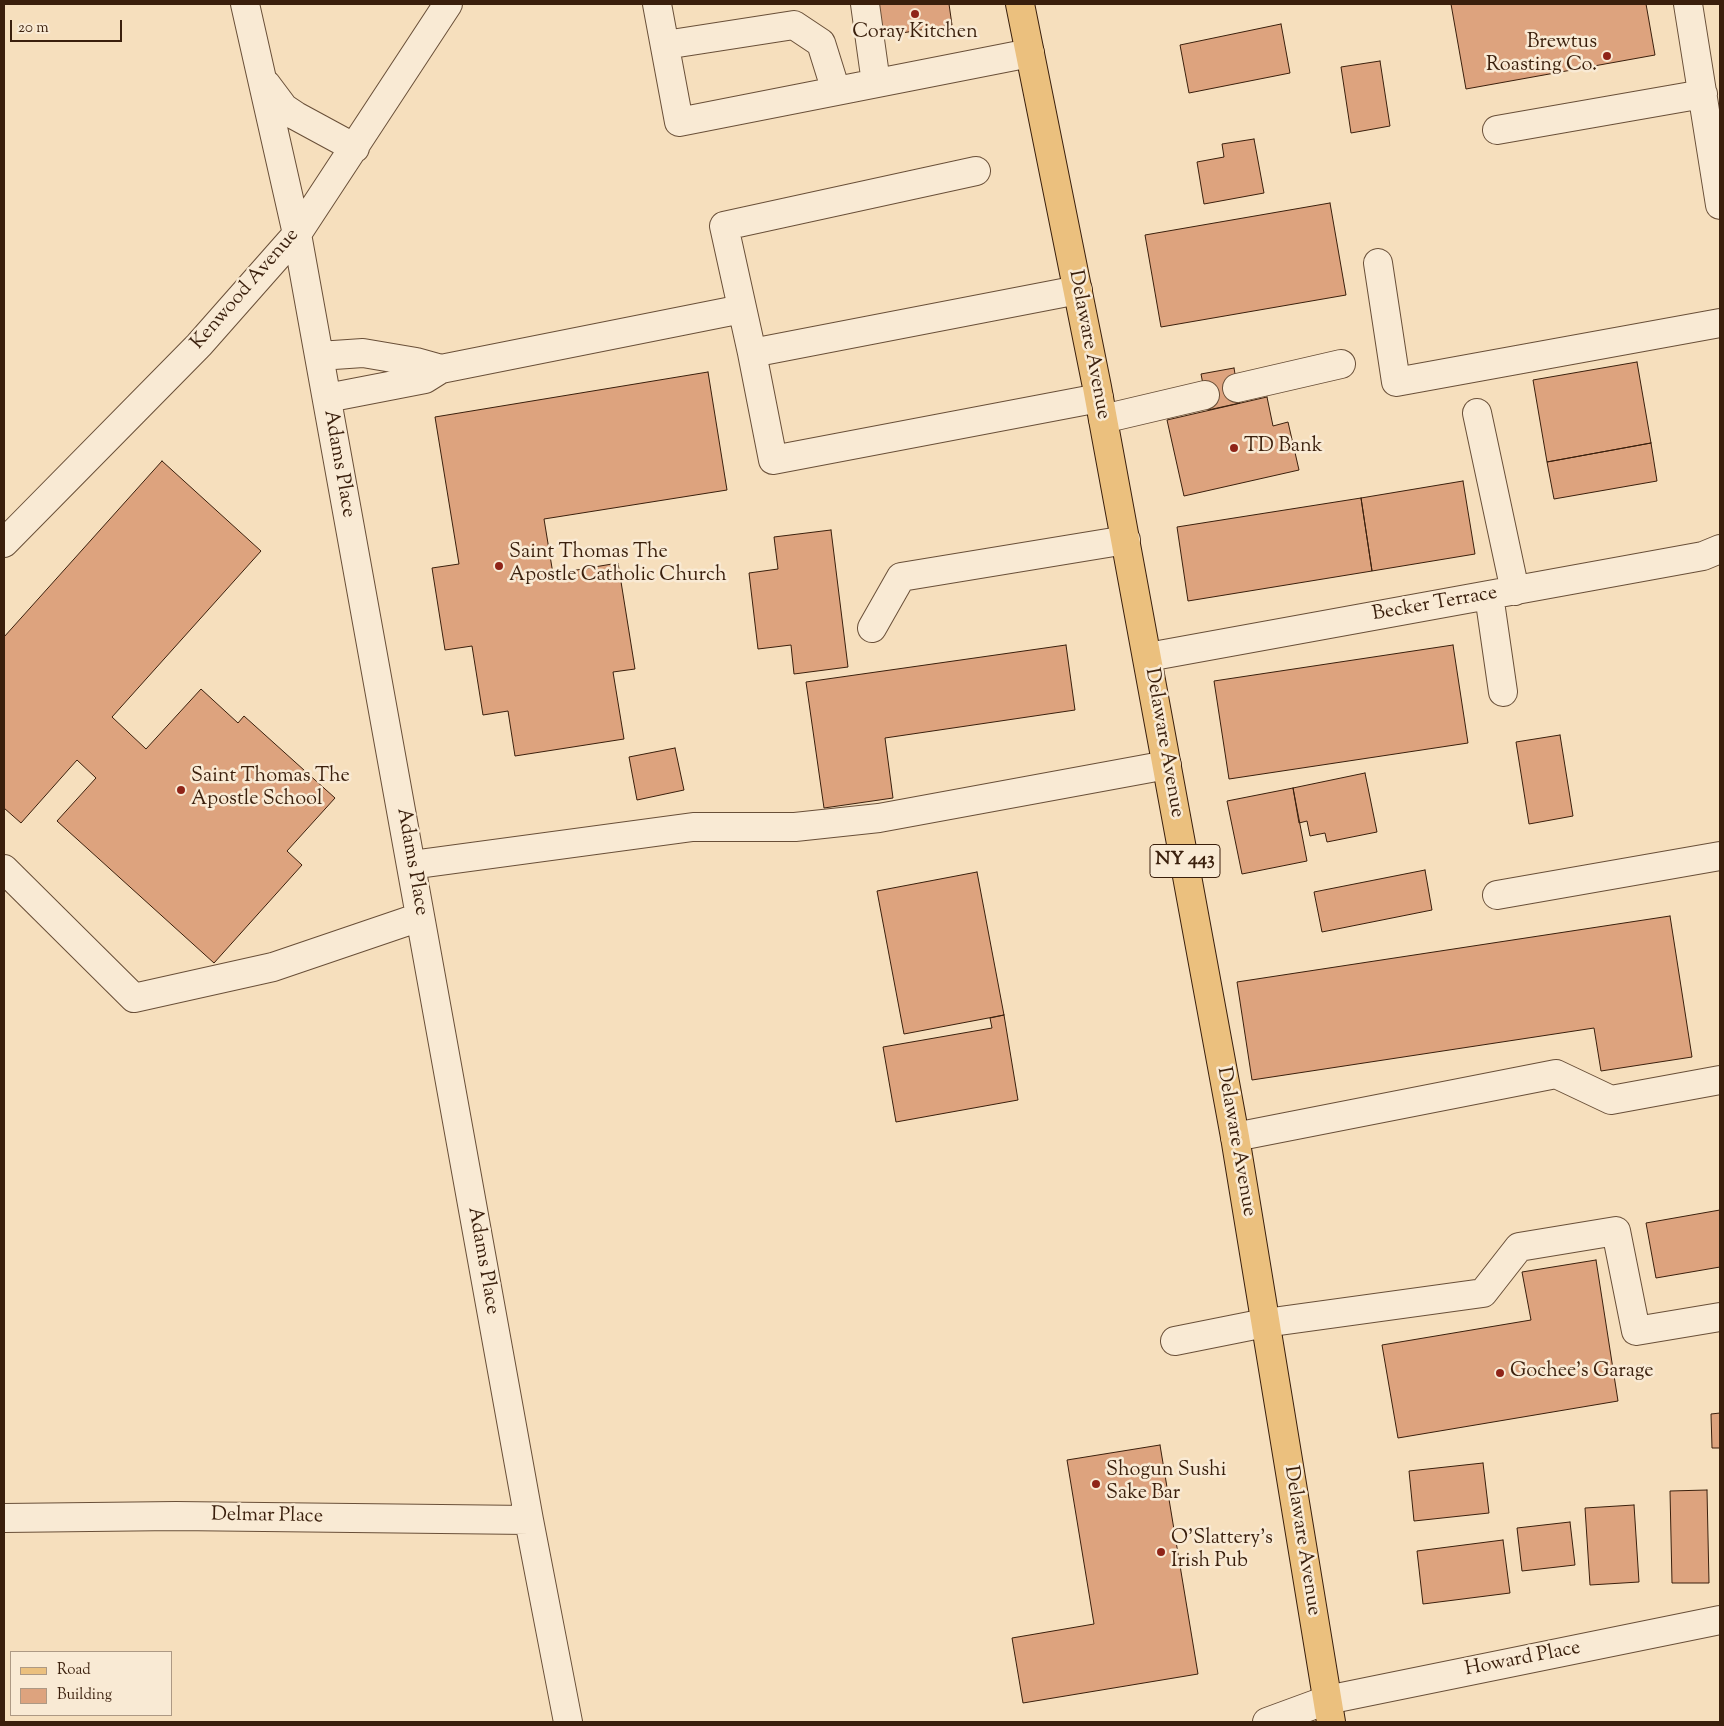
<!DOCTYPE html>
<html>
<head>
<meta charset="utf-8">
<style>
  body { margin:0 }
  #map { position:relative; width:1724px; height:1726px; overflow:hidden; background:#f6dfbd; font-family:"Sorts Mill Goudy",serif }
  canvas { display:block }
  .frame { position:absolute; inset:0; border:5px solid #3a1f0c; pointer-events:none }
  .legend { position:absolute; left:10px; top:1651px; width:162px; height:65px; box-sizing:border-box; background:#f9ead4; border:1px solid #ad9984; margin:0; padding:6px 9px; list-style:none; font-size:15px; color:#3a1f0c }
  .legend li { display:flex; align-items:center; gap:10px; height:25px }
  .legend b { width:25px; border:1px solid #ad9984 }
  .scale { position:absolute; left:10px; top:20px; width:112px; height:22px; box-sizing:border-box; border:2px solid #3a1f0c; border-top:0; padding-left:6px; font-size:15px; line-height:18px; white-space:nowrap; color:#3a1f0c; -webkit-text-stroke:4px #f9ead4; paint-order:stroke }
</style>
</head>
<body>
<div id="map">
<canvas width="1724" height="1726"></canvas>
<div class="frame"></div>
<ul class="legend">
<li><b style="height:6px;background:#ebc07e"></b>Road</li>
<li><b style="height:14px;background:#dda37e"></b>Building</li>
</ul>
<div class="scale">20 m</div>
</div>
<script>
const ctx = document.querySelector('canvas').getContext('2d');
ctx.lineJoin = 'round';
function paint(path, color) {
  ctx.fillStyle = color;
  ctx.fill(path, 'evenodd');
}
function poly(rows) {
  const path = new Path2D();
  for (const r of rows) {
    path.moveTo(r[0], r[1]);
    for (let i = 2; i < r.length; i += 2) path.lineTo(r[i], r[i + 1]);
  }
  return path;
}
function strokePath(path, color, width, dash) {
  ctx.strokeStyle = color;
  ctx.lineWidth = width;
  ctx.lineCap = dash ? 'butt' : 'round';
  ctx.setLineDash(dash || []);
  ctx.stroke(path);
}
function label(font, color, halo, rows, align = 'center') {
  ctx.font = font + ' "Sorts Mill Goudy",serif';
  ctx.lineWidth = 5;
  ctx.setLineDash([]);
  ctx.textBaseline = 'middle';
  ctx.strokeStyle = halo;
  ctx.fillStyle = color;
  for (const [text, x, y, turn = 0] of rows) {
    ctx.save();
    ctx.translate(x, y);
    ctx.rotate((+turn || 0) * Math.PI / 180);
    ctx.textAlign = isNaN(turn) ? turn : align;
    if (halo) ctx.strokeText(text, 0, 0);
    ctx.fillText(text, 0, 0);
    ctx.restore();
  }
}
const building = poly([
  [878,4,949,4,952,25,883,36,878,4],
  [1451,4,1646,4,1655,55,1466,89,1451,4],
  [1281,24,1290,73,1189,93,1180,45,1281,24],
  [1380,61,1390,126,1351,133,1341,67,1380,61],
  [1254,139,1264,193,1204,204,1197,162,1224,157,1222,144,1254,139],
  [1330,203,1346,295,1161,327,1145,235,1330,203],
  [1637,362,1651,443,1547,462,1533,380,1637,362],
  [1234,368,1240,403,1208,410,1201,374,1234,368],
  [708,372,727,490,544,519,553,574,618,563,635,669,613,672,624,739,515,756,508,711,483,715,472,646,445,650,432,568,459,564,435,417,708,372],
  [1267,397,1273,426,1288,422,1299,470,1184,496,1167,420,1267,397],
  [1651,443,1657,481,1554,499,1547,462,1651,443],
  [162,461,261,551,112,717,146,749,201,689,238,723,244,716,335,798,287,851,302,865,214,963,57,821,96,778,77,760,21,823,4,808,4,637,162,461],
  [1463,481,1475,554,1372,571,1361,498,1463,481],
  [1361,498,1372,571,1188,601,1177,527,1361,498],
  [831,530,848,667,794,674,791,645,758,649,749,573,778,569,774,537,831,530],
  [1066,645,1075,710,885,738,893,798,824,808,806,682,1066,645],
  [1453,645,1468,743,1229,779,1214,681,1453,645],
  [1560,735,1573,816,1529,824,1516,742,1560,735],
  [675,748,684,790,637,800,629,757,675,748],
  [1365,773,1377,832,1327,842,1325,833,1310,836,1307,821,1299,823,1293,788,1365,773],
  [1293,788,1307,861,1242,874,1227,801,1293,788],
  [1425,870,1432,910,1322,932,1314,892,1425,870],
  [977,872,1004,1015,904,1034,877,891,977,872],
  [1670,916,1692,1057,1601,1071,1594,1028,1252,1080,1237,982,1670,916],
  [1004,1015,1018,1100,896,1122,883,1047,992,1028,990,1018,1004,1015],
  [1720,1210,1720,1267,1656,1278,1646,1223,1720,1210],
  [1596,1260,1618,1401,1398,1438,1382,1345,1531,1320,1522,1272,1596,1260],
  [1720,1413,1720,1448,1712,1448,1711,1414,1720,1413],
  [1160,1445,1198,1674,1023,1703,1012,1638,1094,1624,1067,1460,1160,1445],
  [1483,1463,1489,1513,1414,1521,1409,1471,1483,1463],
  [1707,1490,1709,1583,1672,1583,1670,1491,1707,1490],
  [1634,1505,1639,1582,1590,1585,1585,1508,1634,1505],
  [1570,1522,1575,1565,1522,1571,1517,1528,1570,1522],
  [1503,1540,1510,1593,1423,1604,1417,1551,1503,1540]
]);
paint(building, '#dda37e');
strokePath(building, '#3a1f0c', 1);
const minor = poly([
  [245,4,297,234,529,1520,568,1722],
  [657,4,679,122,1030,53],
  [865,4,876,83],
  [1688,4,1720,205],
  [665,45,794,25,821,43,836,91],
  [266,84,284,108,296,116,355,148],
  [1497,130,1703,94],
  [1378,263,1396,382,1720,323],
  [1078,290,752,353,773,460,1099,398],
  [752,353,724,226,976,171],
  [319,356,363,353,416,362,441,369],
  [1237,388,1341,364],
  [327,398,425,379,441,369,742,309],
  [1477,413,1515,591],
  [1103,419,1205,395],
  [4,543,199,345,297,234,448,4],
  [1489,595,1503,692],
  [872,628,901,577,1126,540],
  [1148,657,1703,556,1720,549],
  [411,865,693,827,795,827,879,818,1167,765],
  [4,869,134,998,273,967,420,917],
  [1497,895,1720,856],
  [1235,1137,1556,1074,1611,1100,1720,1080],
  [1175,1341,1265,1323,1483,1293,1519,1247,1616,1231,1636,1331,1720,1317],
  [4,1518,176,1516,529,1520],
  [1267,1722,1327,1700,1720,1620]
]);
const major = poly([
  [1020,4,1097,387,1235,1137,1331,1722]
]);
strokePath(minor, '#694f38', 30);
strokePath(major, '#3a1f0c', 30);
strokePath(minor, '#f9ead4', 28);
strokePath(major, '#ebc07e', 28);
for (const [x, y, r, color] of [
  [915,14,5,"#8f2418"],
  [1607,56,5,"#8f2418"],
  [1234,448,5,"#8f2418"],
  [499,566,5,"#8f2418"],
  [181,790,5,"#8f2418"],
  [1500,1373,5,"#8f2418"],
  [1096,1484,5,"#8f2418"],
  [1161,1552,5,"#8f2418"]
]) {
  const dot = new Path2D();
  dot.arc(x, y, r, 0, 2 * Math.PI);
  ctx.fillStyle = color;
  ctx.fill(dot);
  strokePath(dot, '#f9ead4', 2);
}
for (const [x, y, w] of [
  [1185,861,70]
]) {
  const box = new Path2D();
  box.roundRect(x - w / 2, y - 16.5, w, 33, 4);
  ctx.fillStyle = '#f9ead4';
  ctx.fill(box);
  strokePath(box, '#3a1f0c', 1);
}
label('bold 19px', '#3a1f0c', null, [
  ["NY 443",1185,861]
]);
label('20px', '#3a1f0c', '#f9ead4', [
  ["Coray Kitchen",915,34,"center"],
  ["Brewtus",1597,44,"right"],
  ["Roasting Co.",1597,67,"right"],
  ["TD Bank",1244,448],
  ["Saint Thomas The",509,554],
  ["Apostle Catholic Church",509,577],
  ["Saint Thomas The",191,778],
  ["Apostle School",191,801],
  ["Gochee's Garage",1510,1373],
  ["Shogun Sushi",1106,1472],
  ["Sake Bar",1106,1495],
  ["O'Slattery's",1171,1540],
  ["Irish Pub",1171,1563]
], 'left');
label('20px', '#3a1f0c', '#f9ead4', [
  ["Kenwood Avenue",246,290,-49],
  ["Delaware Avenue",1088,345,79],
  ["Adams Place",338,464,80],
  ["Becker Terrace",1435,605,-10],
  ["Delaware Avenue",1163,743,80],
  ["Adams Place",411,862,80],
  ["Delaware Avenue",1235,1142,80],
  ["Adams Place",482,1261,80],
  ["Delmar Place",267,1517,1],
  ["Delaware Avenue",1301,1541,81],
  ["Howard Place",1523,1660,-11]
]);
</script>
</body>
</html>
